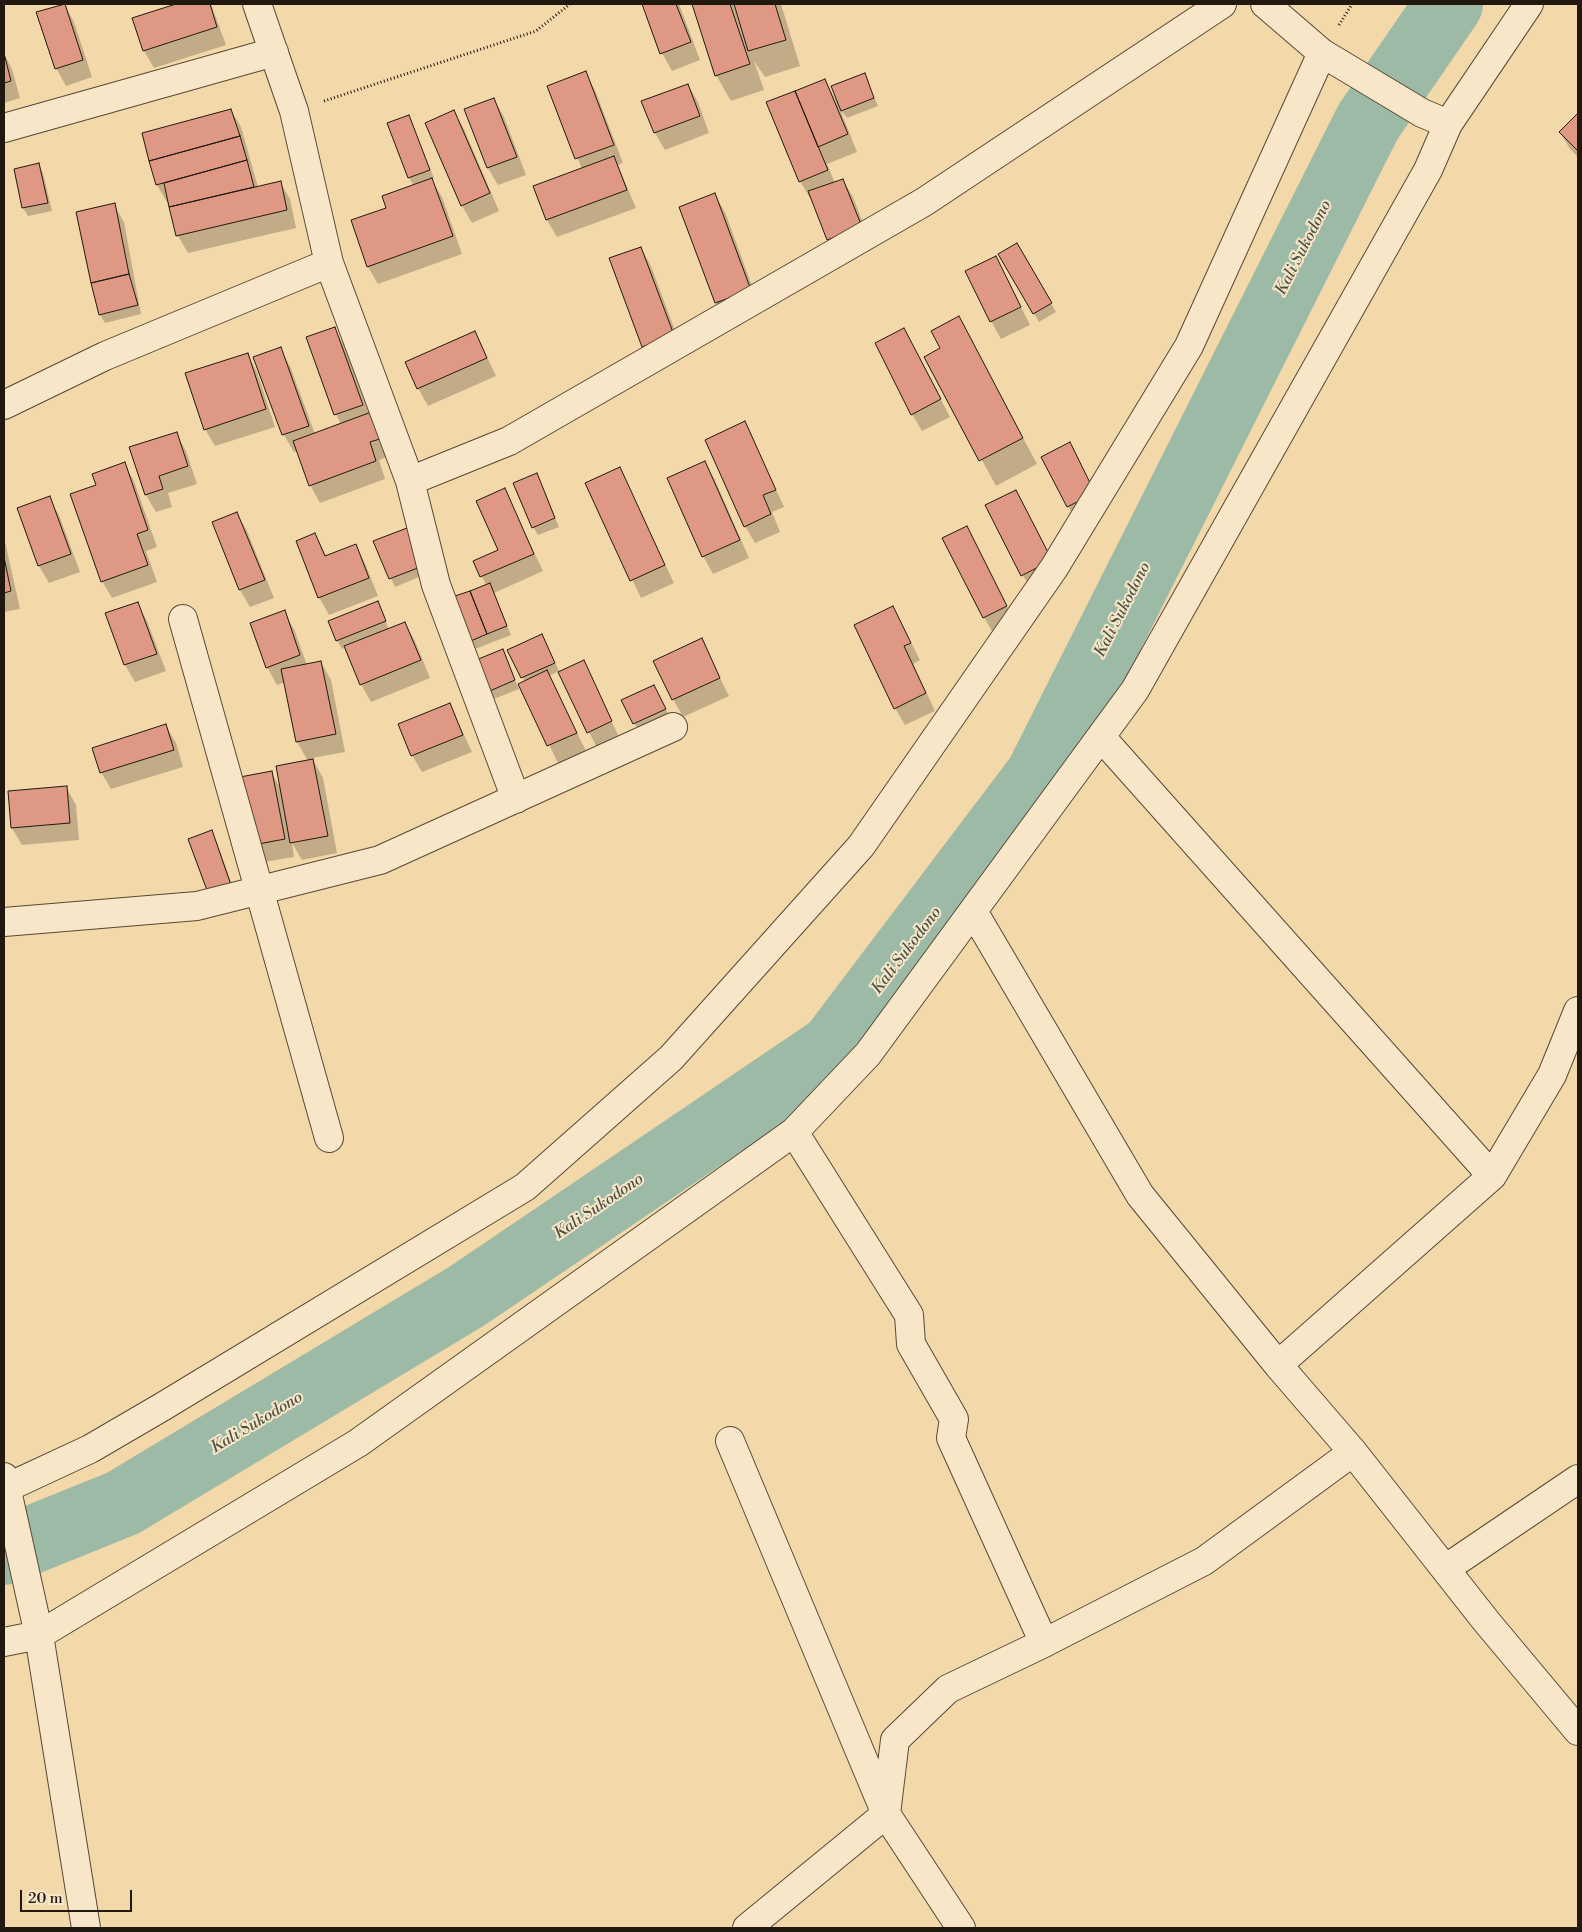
<!DOCTYPE html>
<html>
<head>
<meta charset="utf-8">
<style>
  body { margin:0 }
  #map { position:relative; width:1582px; height:1932px; overflow:hidden; background:#f3d8aa; font-family:"Libre Bodoni",serif }
  canvas { display:block }
  .frame { position:absolute; inset:0; border:5px solid #211910; pointer-events:none }
  .scale { position:absolute; left:20px; top:1890px; width:112px; height:22px; box-sizing:border-box; border:2px solid #211910; border-top:0; padding-left:6px; font-size:15px; line-height:18px; white-space:nowrap; color:#211910; -webkit-text-stroke:4px #f7e6c8; paint-order:stroke }
</style>
</head>
<body>
<div id="map">
<canvas width="1582" height="1932"></canvas>
<div class="frame"></div>
<div class="scale">20 m</div>
</div>
<script>
const ctx = document.querySelector('canvas').getContext('2d');
ctx.lineJoin = 'round';
function paint(path, color) {
  ctx.fillStyle = color;
  ctx.fill(path, 'evenodd');
}
function poly(rows) {
  const path = new Path2D();
  for (const r of rows) {
    path.moveTo(r[0], r[1]);
    for (let i = 2; i < r.length; i += 2) path.lineTo(r[i], r[i + 1]);
  }
  return path;
}
function strokePath(path, color, width, dash) {
  ctx.strokeStyle = color;
  ctx.lineWidth = width;
  ctx.lineCap = dash ? 'butt' : 'round';
  ctx.setLineDash(dash || []);
  ctx.stroke(path);
}
function label(font, color, halo, rows, align = 'center') {
  ctx.font = font + ' "Libre Bodoni",serif';
  ctx.lineWidth = 4;
  ctx.setLineDash([]);
  ctx.textBaseline = 'middle';
  ctx.strokeStyle = halo;
  ctx.fillStyle = color;
  for (const [text, x, y, turn = 0] of rows) {
    ctx.save();
    ctx.translate(x, y);
    ctx.rotate((+turn || 0) * Math.PI / 180);
    ctx.textAlign = isNaN(turn) ? turn : align;
    if (halo) ctx.strokeText(text, 0, 0);
    ctx.fillText(text, 0, 0);
    ctx.restore();
  }
}
paint(poly([
  [64,4,74,22,92,77,66,86,56,68],
  [180,4,211,4,226,45,154,68,144,51,134,19],
  [643,4,679,4,700,60,672,71,662,53],
  [693,4,781,4,800,66,765,77,754,61,764,90,731,101,716,75],
  [4,54,12,69,20,98,4,103],
  [585,73,595,90,623,163,618,165,636,208,557,237,547,220,535,187,582,169,549,86],
  [864,74,878,106,847,118,840,109,857,152,827,164,835,183,843,180,853,197,871,244,838,257,828,240,812,198,810,198,800,181,825,80,837,102],
  [688,85,698,102,709,133,665,150,655,133],
  [494,99,504,117,526,175,498,185,488,168,466,110],
  [231,110,241,127,258,187,280,182,290,199,296,228,188,253,178,236,169,201,167,202,157,185,144,134],
  [454,112,464,129,499,211,472,223,462,206,426,124],
  [1578,115,1578,157,1570,149,1560,132],
  [408,116,434,178,431,179,442,197,462,254,378,284,368,267,388,209,414,186,409,178],
  [39,165,43,173,52,211,28,216,23,208],
  [715,195,725,212,760,308,726,320,716,303,681,207],
  [114,205,124,222,141,314,105,323,100,315],
  [1016,244,1056,312,1039,322,999,254],
  [641,248,651,266,683,352,653,364,643,346],
  [996,257,1030,325,1001,339,991,321],
  [334,328,344,346,369,414,392,455,379,460,385,479,320,503,310,485,298,451,294,452,284,435,255,358,280,349,290,366,315,434,341,424,336,414,308,338],
  [904,329,950,417,922,431,912,414],
  [475,332,496,376,428,406,418,388],
  [973,344,1037,464,996,486,926,357],
  [247,354,257,372,275,427,215,446,205,429],
  [745,423,784,507,772,512,780,532,755,543,745,526],
  [176,433,186,451,197,484,168,493,172,507,156,512,146,495],
  [1042,457,1104,511,1078,524],
  [705,463,715,480,749,558,713,574,703,556],
  [124,464,134,481,157,547,146,551,157,582,112,598,102,581,98,486],
  [619,468,674,583,641,598,586,483],
  [537,474,559,527,538,535,533,527],
  [504,489,543,571,494,593,511,635,470,651,465,643,486,585,475,562,500,551],
  [49,498,59,515,80,572,49,583,39,566,19,509],
  [987,506,1061,578,1032,592],
  [237,514,247,531,274,598,250,607,240,590,213,523],
  [966,527,1016,624,994,635,984,617],
  [407,529,426,574,395,587,375,542],
  [315,535,327,557,355,545,365,563,378,596,329,615,319,597],
  [4,537,20,609,4,612],
  [137,603,147,621,166,671,135,682,125,665],
  [893,607,920,660,913,664,935,711,905,725,895,708],
  [382,611,389,630,405,623,415,641,430,678,371,702,361,684,346,647,342,649,337,640],
  [284,612,294,629,307,665,321,662,331,680,345,752,312,758,323,778,337,853,302,860,292,843,294,857,264,862,254,845,271,772,281,789,308,761,297,742,285,682,277,685,267,667],
  [701,640,729,696,683,717,673,699],
  [546,643,559,671,549,676,586,751,558,763,520,684,525,682,509,650],
  [502,650,519,689,489,701,484,693],
  [583,662,620,739,598,750,560,673],
  [659,695,670,718,639,732,623,701],
  [450,705,472,752,422,772,412,755],
  [166,726,176,743,183,767,111,789,101,772],
  [66,787,76,805,79,840,22,845,12,828],
  [211,832,216,840,235,893,209,893]
]), '#0003');
strokePath(poly([
  [4,1551,123,1503,467,1296,833,1048,1039,776,1368,122,1449,4]
]), '#9cbaa6', 68);
const building = poly([
  [65,4,83,60,55,69,36,12,65,4],
  [176,4,210,4,217,27,143,51,132,18,176,4],
  [642,4,676,4,691,42,660,54,642,4],
  [692,4,730,4,750,64,715,76,692,4],
  [734,4,775,4,786,40,748,51,734,4],
  [4,53,11,81,4,83,4,53],
  [586,71,614,145,575,159,547,86,586,71],
  [865,73,874,98,841,111,831,86,865,73],
  [825,79,848,134,818,147,795,91,825,79],
  [688,84,700,116,654,133,641,101,688,84],
  [795,91,828,170,799,182,766,102,795,91],
  [494,98,517,157,487,168,464,109,494,98],
  [231,109,240,136,149,161,142,133,231,109],
  [454,110,490,193,461,206,425,123,454,110],
  [1578,113,1578,151,1559,132,1578,113],
  [409,115,430,170,408,178,387,123,409,115],
  [240,136,247,160,156,185,149,161,240,136],
  [614,156,627,190,546,220,533,186,614,156],
  [247,160,254,187,169,207,164,183,247,160],
  [39,163,48,203,22,208,14,169,39,163],
  [432,178,453,236,367,267,351,220,386,208,382,196,432,178],
  [843,179,862,227,827,240,808,191,843,179],
  [281,181,287,210,176,236,169,207,281,181],
  [715,193,751,290,715,303,679,207,715,193],
  [115,203,129,274,91,283,76,212,115,203],
  [1017,243,1052,303,1033,314,998,254,1017,243],
  [641,247,674,335,642,347,609,258,641,247],
  [996,256,1021,307,990,322,965,271,996,256],
  [129,274,138,305,99,315,91,283,129,274],
  [959,316,1023,438,979,461,924,357,940,348,931,331,959,316],
  [335,327,363,405,334,415,306,337,335,327],
  [904,328,941,399,911,415,875,343,904,328],
  [475,331,487,358,417,389,405,362,475,331],
  [281,347,309,426,282,435,253,357,281,347],
  [248,353,266,409,204,430,185,373,248,353],
  [374,411,383,438,370,442,376,461,309,486,293,441,374,411],
  [745,421,776,490,763,495,771,514,744,527,705,440,745,421],
  [177,432,188,466,159,476,163,489,145,495,129,447,177,432],
  [1070,442,1095,493,1067,507,1041,457,1070,442],
  [705,461,740,540,702,557,667,478,705,461],
  [125,462,148,530,137,534,148,565,101,582,70,494,96,485,92,474,125,462],
  [620,467,665,565,630,581,585,483,620,467],
  [537,473,555,518,532,528,513,483,537,473],
  [505,488,534,554,480,577,473,561,498,550,476,501,505,488],
  [1016,490,1052,560,1021,576,985,505,1016,490],
  [50,496,71,554,38,566,17,508,50,496],
  [237,512,265,580,239,590,212,522,237,512],
  [967,526,1007,606,983,618,942,538,967,526],
  [407,528,423,566,389,579,373,541,407,528],
  [315,533,325,556,356,544,369,578,318,598,296,541,315,533],
  [4,557,11,591,4,593,4,557],
  [490,583,507,626,487,634,470,591,490,583],
  [470,591,487,634,464,644,446,599,470,591],
  [378,601,386,621,336,641,328,621,378,601],
  [138,602,157,654,124,665,105,613,138,602],
  [893,606,911,643,904,646,926,693,894,709,854,625,893,606],
  [285,610,300,655,266,668,250,623,285,610],
  [405,622,421,660,360,685,344,646,405,622],
  [542,634,555,663,521,678,507,650,542,634],
  [702,638,720,678,672,700,653,661,702,638],
  [503,649,515,680,483,694,471,662,503,649],
  [584,660,612,721,587,733,558,672,584,660],
  [321,661,336,734,296,742,281,669,321,661],
  [547,670,577,733,547,746,518,684,547,670],
  [654,685,666,709,633,724,621,700,654,685],
  [450,703,463,735,411,756,398,724,450,703],
  [166,724,174,750,100,773,92,748,166,724],
  [313,759,328,836,290,843,276,766,313,759],
  [272,771,285,839,253,845,240,777,272,771],
  [67,786,70,823,11,828,8,791,67,786],
  [212,830,231,885,208,893,188,839,212,830]
]);
paint(building, '#de9884');
strokePath(building, '#211910', 1);
const minor = poly([
  [257,4,294,111,329,263,410,481,436,585,516,799],
  [1265,4,1322,53,1422,113,1448,124],
  [4,128,274,52],
  [4,405,105,356,329,263],
  [410,481,509,441,924,202,1222,4],
  [183,619,329,1138],
  [1101,737,1492,1176],
  [973,911,1140,1195,1278,1365,1353,1452,1486,1621,1578,1731],
  [4,922,197,906,380,860,673,727],
  [794,1132,909,1315,911,1344,954,1419,951,1438,1044,1643],
  [1278,1365,1492,1176,1552,1075,1578,1011],
  [730,1441,886,1814,961,1928],
  [4,1477,39,1635,86,1928],
  [4,1489,90,1449,162,1407,525,1187,671,1058,861,846,1054,568,1189,346,1322,53],
  [1445,1569,1578,1479],
  [4,1642,39,1635,358,1443,794,1132,868,1054,1135,690,1428,170,1448,124,1529,4],
  [747,1928,886,1814,895,1740,948,1689,1044,1643,1204,1561,1353,1452]
]);
strokePath(minor, '#564936', 30);
strokePath(poly([
  [1339,25,1352,4],
  [324,101,536,31,570,4]
]), '#211910', 3, [1, 2.5]);
strokePath(minor, '#f7e6c8', 28);
label('italic 16px', '#4c5144', '#f7e6c8', [
  ["Kali Sukodono",1304,248,-63],
  ["Kali Sukodono",1123,610,-63],
  ["Kali Sukodono",907,951,-53],
  ["Kali Sukodono",599,1207,-34],
  ["Kali Sukodono",257,1423,-31]
]);
</script>
</body>
</html>
